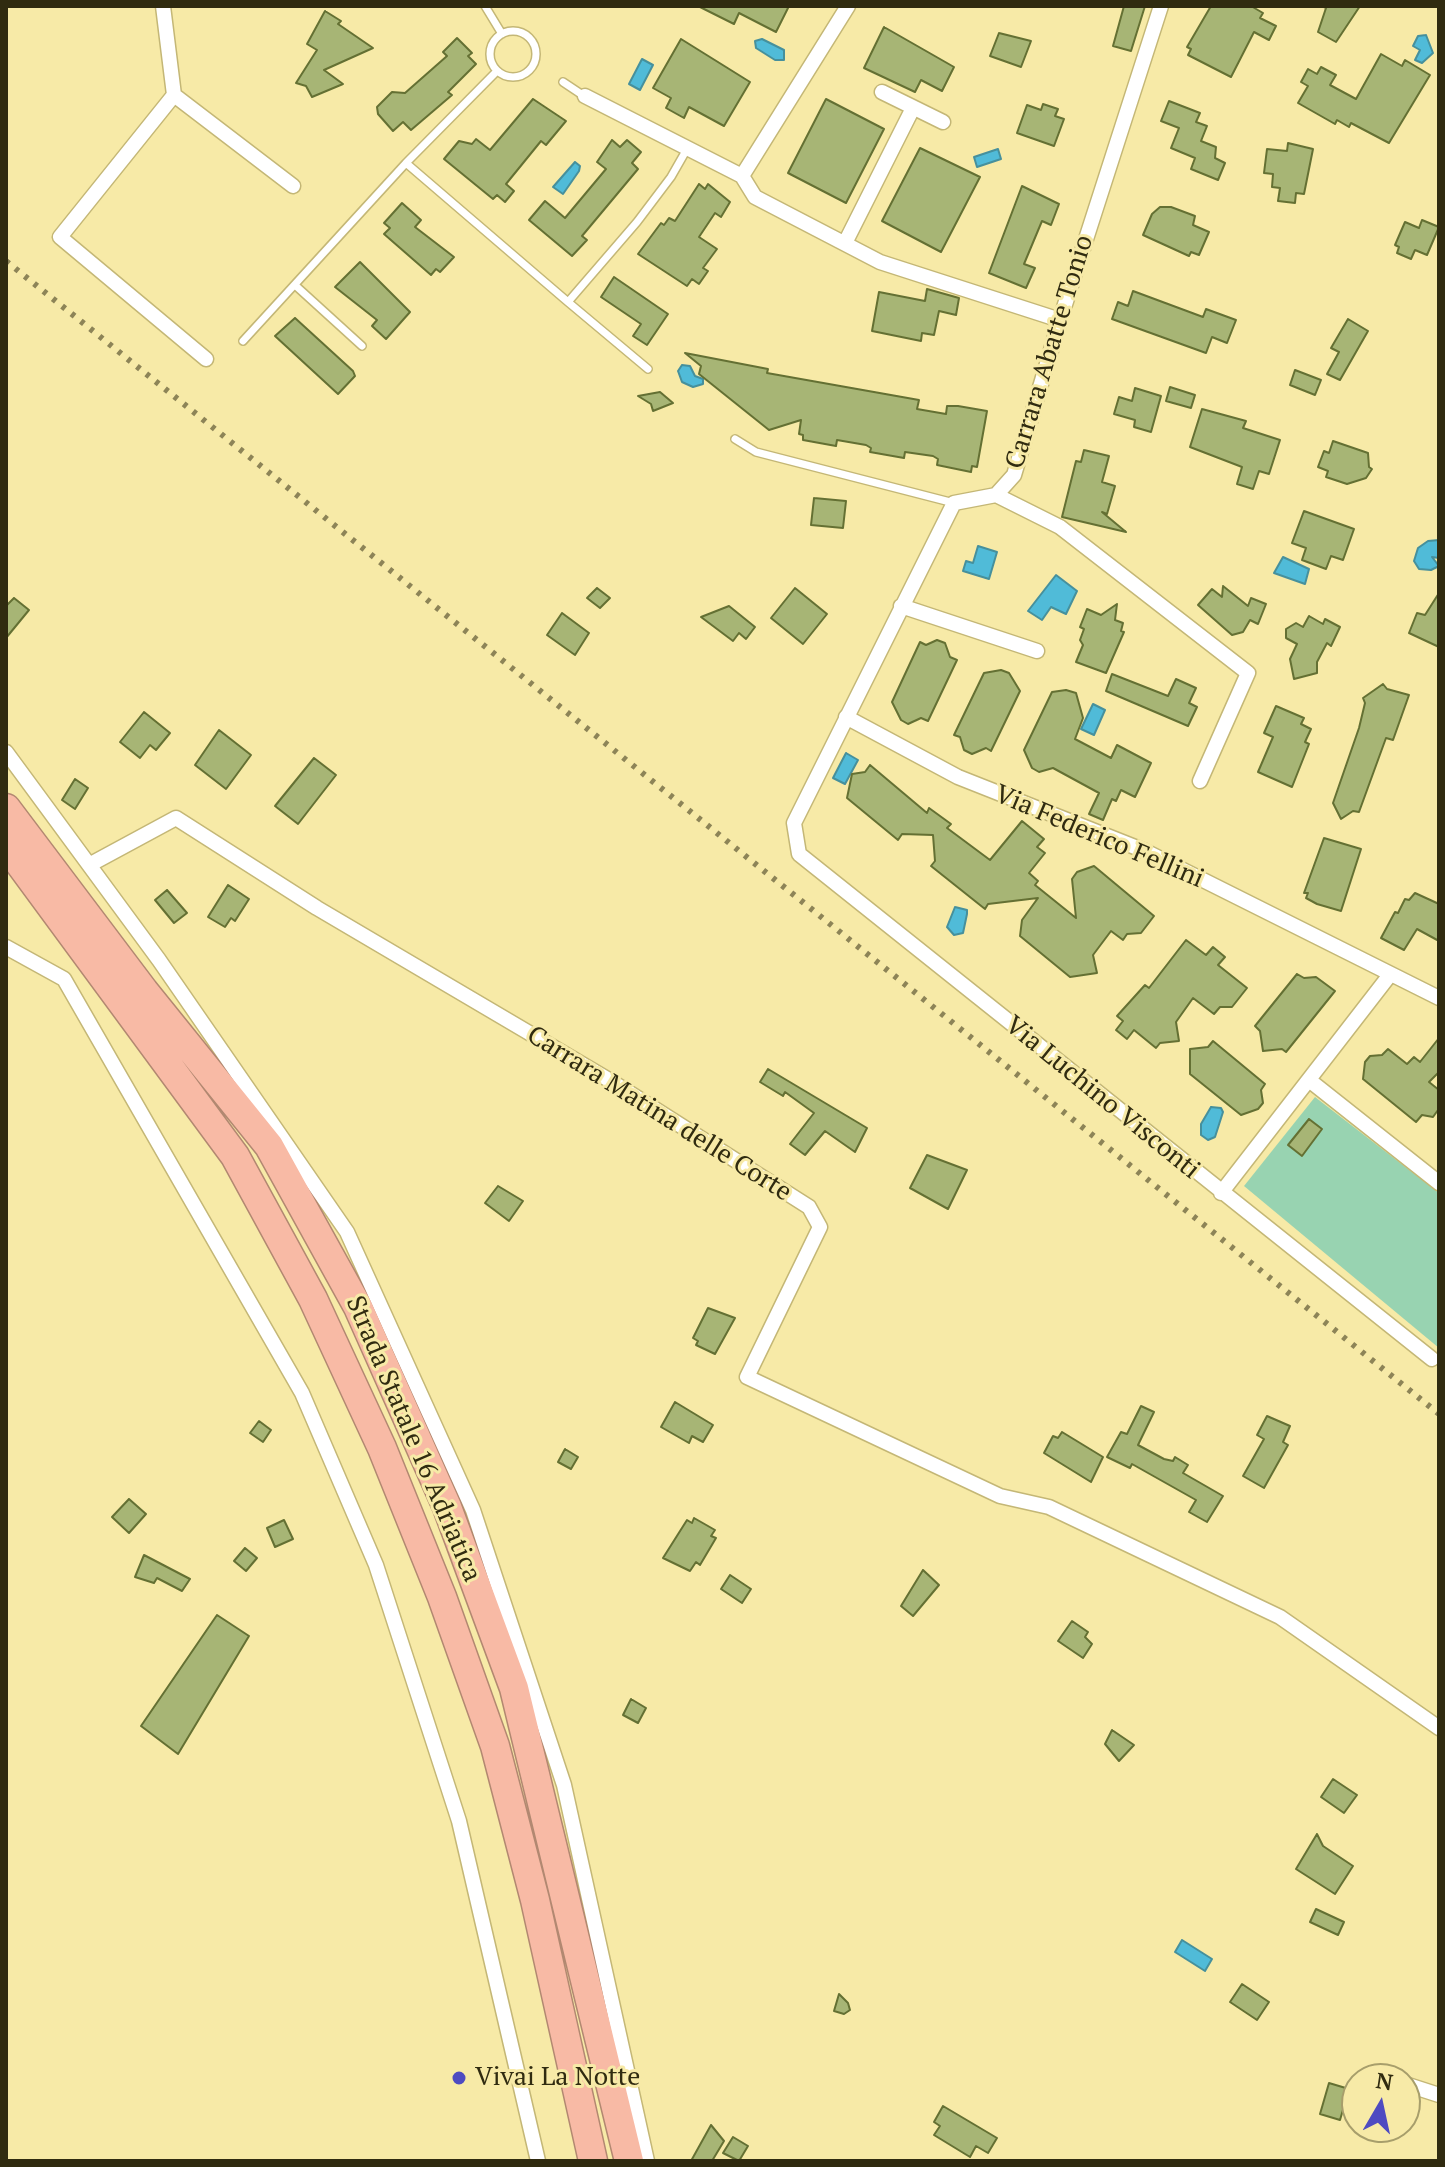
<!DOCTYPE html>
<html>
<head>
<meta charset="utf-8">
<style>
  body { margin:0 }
  #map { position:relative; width:1445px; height:2167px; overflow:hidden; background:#f7eaa7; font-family:"PT Serif",serif }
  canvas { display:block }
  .frame { position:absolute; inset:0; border:8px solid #302b10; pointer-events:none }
  .north { position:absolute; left:1341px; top:2063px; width:80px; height:80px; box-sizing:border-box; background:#f7eaa7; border:2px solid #a79e6b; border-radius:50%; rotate:9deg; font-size:22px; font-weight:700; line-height:32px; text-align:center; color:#302b10 }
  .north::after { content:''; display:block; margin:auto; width:28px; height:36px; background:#4e4bc1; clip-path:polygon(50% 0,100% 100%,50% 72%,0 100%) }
</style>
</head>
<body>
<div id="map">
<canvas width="1445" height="2167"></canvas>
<div class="frame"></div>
<div class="north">N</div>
</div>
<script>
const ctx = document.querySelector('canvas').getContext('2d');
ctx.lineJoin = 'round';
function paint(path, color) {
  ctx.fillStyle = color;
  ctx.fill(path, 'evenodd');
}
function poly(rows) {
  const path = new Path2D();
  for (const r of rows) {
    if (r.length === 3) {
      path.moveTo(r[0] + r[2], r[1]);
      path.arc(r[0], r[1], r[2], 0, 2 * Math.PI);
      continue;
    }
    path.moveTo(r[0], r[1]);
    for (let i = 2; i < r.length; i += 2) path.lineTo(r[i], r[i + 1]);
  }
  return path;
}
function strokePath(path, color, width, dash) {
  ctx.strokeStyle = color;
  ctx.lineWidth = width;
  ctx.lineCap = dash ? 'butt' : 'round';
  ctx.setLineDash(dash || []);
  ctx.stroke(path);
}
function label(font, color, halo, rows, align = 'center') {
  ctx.font = font + ' "PT Serif",serif';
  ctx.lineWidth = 6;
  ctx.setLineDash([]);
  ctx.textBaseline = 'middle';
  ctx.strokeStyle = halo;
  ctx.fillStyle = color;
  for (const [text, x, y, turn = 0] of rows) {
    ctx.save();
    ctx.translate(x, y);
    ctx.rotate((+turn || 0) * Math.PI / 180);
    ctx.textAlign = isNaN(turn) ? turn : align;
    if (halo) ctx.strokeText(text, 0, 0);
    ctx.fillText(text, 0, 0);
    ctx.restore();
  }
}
paint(poly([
  [1315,1097,1439,1193,1439,1348,1244,1186]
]), '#98d3b1');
const water = poly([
  [1426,35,1433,53,1422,63,1415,60,1420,50,1413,46,1418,36,1426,35],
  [762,39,784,50,784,60,775,60,756,48,755,41,762,39],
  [642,59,653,65,640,90,629,84,642,59],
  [998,149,1001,159,977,167,974,157,998,149],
  [575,162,580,166,579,171,563,194,553,187,575,162],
  [682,365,690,366,695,376,703,379,703,384,693,387,682,382,678,371,682,365],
  [1439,540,1439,558,1432,557,1439,566,1431,570,1419,569,1414,561,1418,548,1428,541,1439,540],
  [978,546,997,552,989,579,963,571,966,561,973,563,978,546],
  [1283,557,1309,569,1305,584,1274,573,1283,557],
  [1056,575,1077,591,1066,614,1051,607,1042,620,1028,611,1056,575],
  [1093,704,1105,710,1094,735,1081,729,1093,704],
  [846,753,858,760,845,784,833,778,846,753],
  [955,907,967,910,967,914,963,933,954,935,947,927,955,907],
  [1211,1107,1221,1108,1223,1112,1215,1137,1208,1140,1201,1135,1201,1124,1211,1107],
  [1182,1940,1212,1959,1205,1971,1175,1952,1182,1940]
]);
paint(water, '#50bbd8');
strokePath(water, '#46909c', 2);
const building = poly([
  [698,6,789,6,776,32,739,13,734,24,698,6],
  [1124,6,1145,6,1131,51,1113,46,1124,6],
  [1211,6,1251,6,1263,13,1260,18,1276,26,1269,40,1254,32,1231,77,1188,55,1191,49,1187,47,1211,6],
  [1322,6,1360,6,1336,42,1318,32,1326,8,1322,6],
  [325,11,341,21,338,24,373,48,324,70,343,84,312,97,306,86,296,83,317,50,307,44,325,11],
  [884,27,954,67,942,91,921,80,915,92,864,68,884,27],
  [999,33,1031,41,1021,67,990,56,999,33],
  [457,38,472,53,468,56,476,64,448,92,452,95,411,130,403,122,393,131,378,114,377,107,392,92,405,93,447,56,443,52,457,38],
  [681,39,750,82,724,126,689,107,684,118,666,108,671,98,653,88,681,39],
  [1381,54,1402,66,1405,60,1430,75,1389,143,1351,123,1349,127,1337,120,1335,124,1298,103,1308,86,1301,82,1308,69,1317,74,1321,67,1336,75,1330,85,1356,99,1381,54],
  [533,99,566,121,546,145,541,141,506,184,514,191,505,202,497,195,493,199,444,159,459,141,472,144,476,139,490,150,533,99],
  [826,99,884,129,846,203,788,173,826,99],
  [1169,101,1200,113,1196,122,1207,126,1201,141,1216,147,1215,158,1225,163,1218,180,1191,169,1195,158,1171,148,1179,128,1161,121,1169,101],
  [1043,104,1058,109,1055,116,1064,119,1054,146,1017,133,1027,105,1041,110,1043,104],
  [612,140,620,147,627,140,641,152,632,163,638,169,582,236,587,240,572,256,529,220,545,201,565,218,606,169,597,162,612,140],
  [1288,143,1313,149,1304,194,1296,193,1295,203,1278,201,1280,188,1272,187,1273,174,1264,173,1267,149,1287,151,1288,143],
  [920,148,980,177,941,252,882,221,920,148],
  [699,184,705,189,708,184,730,202,721,217,715,213,699,237,717,249,703,268,708,271,699,284,692,279,687,286,638,254,661,223,664,225,669,218,675,221,699,184],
  [1022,186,1059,204,1051,225,1042,221,1024,264,1035,268,1026,288,989,273,1022,186],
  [402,203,421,220,415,227,454,257,440,272,436,269,431,275,384,234,390,228,384,223,402,203],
  [1160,207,1171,207,1195,216,1193,225,1209,232,1199,255,1191,252,1189,256,1143,235,1152,214,1160,207],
  [1422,220,1439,227,1427,255,1415,250,1411,259,1397,253,1399,247,1395,245,1405,222,1419,228,1422,220],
  [360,262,410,312,386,339,372,326,377,320,335,287,360,262],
  [614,277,668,314,647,345,633,336,641,324,601,297,614,277],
  [927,289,959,298,956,315,939,311,934,335,922,333,921,341,872,331,879,292,925,301,927,289],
  [1133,291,1203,317,1206,309,1236,320,1227,343,1212,337,1206,353,1112,319,1118,302,1128,306,1133,291],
  [295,318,353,371,355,376,338,394,275,336,295,318],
  [1348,319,1368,331,1340,380,1327,374,1339,352,1331,348,1348,319],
  [685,353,768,369,767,373,919,400,917,409,946,414,947,406,958,406,987,411,977,467,972,466,971,472,937,465,938,459,933,456,905,452,904,458,870,452,871,448,866,445,837,440,836,446,803,440,803,435,799,434,801,420,769,430,699,374,701,366,685,353],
  [1295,370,1321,380,1315,395,1290,385,1295,370],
  [1170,387,1195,395,1191,408,1166,401,1170,387],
  [1135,388,1161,396,1151,432,1134,427,1135,420,1114,414,1119,397,1132,401,1135,388],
  [660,392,673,403,653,411,651,404,638,396,660,392],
  [1202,409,1246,421,1243,428,1280,440,1269,474,1259,471,1253,489,1237,484,1242,467,1190,447,1202,409],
  [1333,441,1368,453,1369,467,1372,469,1366,478,1347,484,1326,477,1328,471,1318,467,1324,451,1329,453,1333,441],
  [1084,450,1109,456,1102,482,1115,486,1107,514,1102,512,1126,532,1062,517,1076,461,1081,462,1084,450],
  [814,498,846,501,843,528,811,525,814,498],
  [1304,511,1354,529,1343,560,1331,556,1326,569,1302,560,1306,548,1292,543,1304,511],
  [1223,586,1248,606,1251,598,1266,604,1258,624,1250,620,1243,632,1232,635,1198,605,1212,589,1222,597,1223,586],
  [597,588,610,598,600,608,587,598,597,588],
  [795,588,827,614,803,644,771,618,795,588],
  [1439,593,1439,647,1409,633,1417,613,1425,615,1439,593],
  [14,598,29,610,6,638,6,606,14,598],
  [1117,604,1115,620,1123,623,1121,631,1124,632,1106,673,1076,662,1083,645,1080,640,1084,629,1080,627,1087,609,1101,615,1117,604],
  [729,606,755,627,746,639,739,633,733,641,701,617,729,606],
  [562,613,589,633,575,655,547,635,562,613],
  [1309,616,1323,624,1325,619,1340,627,1331,646,1327,643,1317,662,1317,673,1294,679,1290,659,1297,644,1286,638,1286,629,1296,623,1303,627,1309,616],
  [937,640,945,643,950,657,957,660,928,721,921,718,908,724,901,720,892,702,920,642,926,645,937,640],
  [1001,670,1009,673,1020,691,991,751,986,748,972,754,964,750,960,737,954,735,984,673,1001,670],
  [1112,674,1168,696,1176,679,1196,688,1189,703,1197,707,1188,726,1106,691,1112,674],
  [1383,684,1387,689,1409,695,1393,740,1386,738,1359,812,1353,811,1341,819,1333,803,1359,728,1365,703,1363,698,1383,684],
  [1066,690,1076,693,1083,718,1075,739,1111,758,1117,745,1151,763,1135,797,1121,790,1116,801,1112,799,1103,820,1089,814,1099,793,1053,768,1039,772,1032,768,1024,750,1052,692,1066,690],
  [1276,706,1304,718,1301,724,1311,729,1305,742,1309,744,1292,787,1258,772,1273,737,1264,733,1276,706],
  [144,712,170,733,156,750,150,745,140,758,120,742,144,712],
  [219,730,251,755,226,789,195,765,219,730],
  [314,758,336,775,298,824,275,806,314,758],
  [870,765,927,813,929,808,951,824,947,828,990,860,1022,821,1044,839,1037,847,1045,853,1029,873,1038,881,1035,885,1076,918,1072,879,1077,872,1094,866,1154,916,1141,933,1127,934,1123,940,1111,931,1093,955,1097,973,1070,977,1020,936,1022,920,1038,898,988,904,985,909,931,866,935,861,933,835,902,834,898,840,847,798,852,774,865,772,870,765],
  [75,779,88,788,75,809,62,800,75,779],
  [1324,838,1361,849,1341,911,1317,904,1306,898,1308,893,1304,893,1324,838],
  [228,885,249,899,235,921,231,918,225,927,208,917,228,885],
  [167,890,187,913,174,923,155,900,167,890],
  [1415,893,1439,904,1439,941,1417,929,1404,950,1381,938,1395,912,1398,913,1405,899,1409,900,1415,893],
  [1186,940,1206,955,1213,947,1225,957,1218,965,1247,988,1232,1007,1220,1007,1214,1014,1193,998,1176,1022,1179,1041,1160,1043,1156,1048,1134,1030,1127,1039,1116,1030,1123,1021,1117,1016,1145,985,1149,988,1186,940],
  [1297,974,1304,978,1316,977,1335,991,1286,1052,1282,1049,1263,1051,1260,1031,1255,1026,1297,974],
  [1439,1038,1439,1072,1429,1082,1439,1090,1438,1110,1433,1117,1422,1115,1416,1122,1363,1079,1365,1062,1370,1056,1382,1055,1388,1049,1407,1064,1414,1057,1420,1062,1439,1038],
  [1213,1041,1265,1084,1261,1090,1263,1103,1258,1109,1241,1115,1190,1074,1190,1049,1208,1047,1213,1041],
  [768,1069,867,1128,855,1152,825,1131,805,1155,790,1144,814,1113,785,1092,783,1096,760,1082,768,1069],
  [1309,1119,1322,1129,1302,1156,1288,1145,1309,1119],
  [927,1155,967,1170,948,1209,910,1188,927,1155],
  [498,1186,523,1201,509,1221,485,1203,498,1186],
  [708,1308,735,1318,715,1354,696,1345,698,1341,693,1338,708,1308],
  [675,1402,713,1425,703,1442,692,1436,689,1443,661,1427,675,1402],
  [1141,1406,1154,1412,1138,1445,1164,1459,1173,1461,1175,1457,1188,1465,1183,1473,1223,1496,1207,1522,1189,1512,1196,1500,1132,1464,1130,1468,1107,1457,1121,1432,1127,1434,1141,1406],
  [1267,1416,1290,1426,1283,1442,1288,1445,1264,1488,1243,1476,1264,1439,1257,1435,1267,1416],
  [259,1421,271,1430,263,1442,250,1433,259,1421],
  [1062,1432,1103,1457,1091,1482,1044,1453,1053,1436,1058,1438,1062,1432],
  [565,1449,578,1457,571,1469,558,1462,565,1449],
  [129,1499,146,1514,129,1533,112,1517,129,1499],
  [694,1518,715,1530,711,1536,716,1538,700,1565,696,1562,690,1571,663,1558,687,1520,692,1523,694,1518],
  [284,1520,293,1539,275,1547,267,1528,284,1520],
  [245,1548,257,1558,246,1571,234,1561,245,1548],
  [144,1555,190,1579,182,1591,157,1578,154,1583,135,1577,144,1555],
  [923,1570,939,1585,913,1616,901,1606,923,1570],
  [730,1575,751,1589,742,1603,721,1589,730,1575],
  [217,1615,249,1636,178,1754,141,1726,217,1615],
  [1072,1621,1088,1632,1085,1637,1092,1644,1083,1658,1058,1641,1072,1621],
  [631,1699,646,1708,638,1723,623,1715,631,1699],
  [1112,1730,1134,1745,1119,1761,1105,1744,1112,1730],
  [1333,1779,1357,1795,1344,1813,1321,1797,1333,1779],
  [1317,1834,1323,1846,1353,1866,1335,1894,1296,1869,1317,1834],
  [1316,1909,1344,1922,1338,1935,1310,1922,1316,1909],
  [1242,1984,1269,2002,1257,2020,1230,2002,1242,1984],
  [839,1994,848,2003,850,2010,844,2014,834,2011,839,1994],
  [1329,2083,1349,2089,1340,2120,1320,2114,1329,2083],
  [943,2106,997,2138,988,2153,976,2146,970,2157,934,2135,940,2126,934,2122,943,2106],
  [711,2125,724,2141,712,2161,691,2161,711,2125],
  [733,2137,748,2146,739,2161,723,2153,733,2137]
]);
paint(building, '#a7b575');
strokePath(building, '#647033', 2);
const lane = poly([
  [485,6,502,34],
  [513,54,23],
  [563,82,584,96],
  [406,163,568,302],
  [296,286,362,346],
  [243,341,406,163,497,71],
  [648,369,568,302,637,222,671,177,687,149],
  [735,439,756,452,954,503]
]);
const street = poly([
  [163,6,174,95,60,237,206,359],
  [848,6,742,176,755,197,880,262,1060,320],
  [1161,6,1060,320,1014,475,996,495,954,503,794,823,799,854,1432,1359],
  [882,92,943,122],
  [174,95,293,186],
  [585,96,742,176],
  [845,243,913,108],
  [996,495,1060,527,1248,673,1200,781],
  [901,606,1037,651],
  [846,717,958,777,1145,851,1439,998],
  [6,752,159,960,347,1232,473,1510,564,1785,647,2161],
  [89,865,176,818,317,908,609,1080,809,1207,820,1227,747,1377,1000,1496,1049,1507,1280,1617,1439,1728],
  [6,947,64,979,302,1393,376,1565,459,1821,538,2161],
  [1309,1080,1439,1183],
  [1221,1193,1389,976],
  [1373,2073,1391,2079],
  [1405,2084,1439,2095]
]);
const highway = poly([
  [6,808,144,991,269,1146,358,1307,447,1507,514,1688,629,2161],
  [6,845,235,1156,313,1299,382,1448,442,1597,495,1746,535,1900,593,2161]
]);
strokePath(lane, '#c4b776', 10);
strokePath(street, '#c4b776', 17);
strokePath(highway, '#b28871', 31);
strokePath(lane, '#fff', 7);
strokePath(street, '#fff', 14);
strokePath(highway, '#f8baa5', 28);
strokePath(poly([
  [6,261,1439,1414]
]), '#8d8457', 6, [4, 8]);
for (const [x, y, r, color] of [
  [459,2078,8,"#4e4bc1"]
]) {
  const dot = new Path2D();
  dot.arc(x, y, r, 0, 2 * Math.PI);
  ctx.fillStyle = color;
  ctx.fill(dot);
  strokePath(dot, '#f7eaa7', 3);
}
label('26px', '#302b10', '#f7eaa7', [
  ["Carrara Abatte Tonio",1050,352,-73],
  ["Via Federico Fellini",1099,837,23],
  ["Via Luchino Visconti",1102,1098,39],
  ["Carrara Matina delle Corte",659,1114,32],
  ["Strada Statale 16 Adriatica",413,1439,67]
]);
label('26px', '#302b10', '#f7eaa7', [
  ["Vivai La Notte",475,2078]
], 'left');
</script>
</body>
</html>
